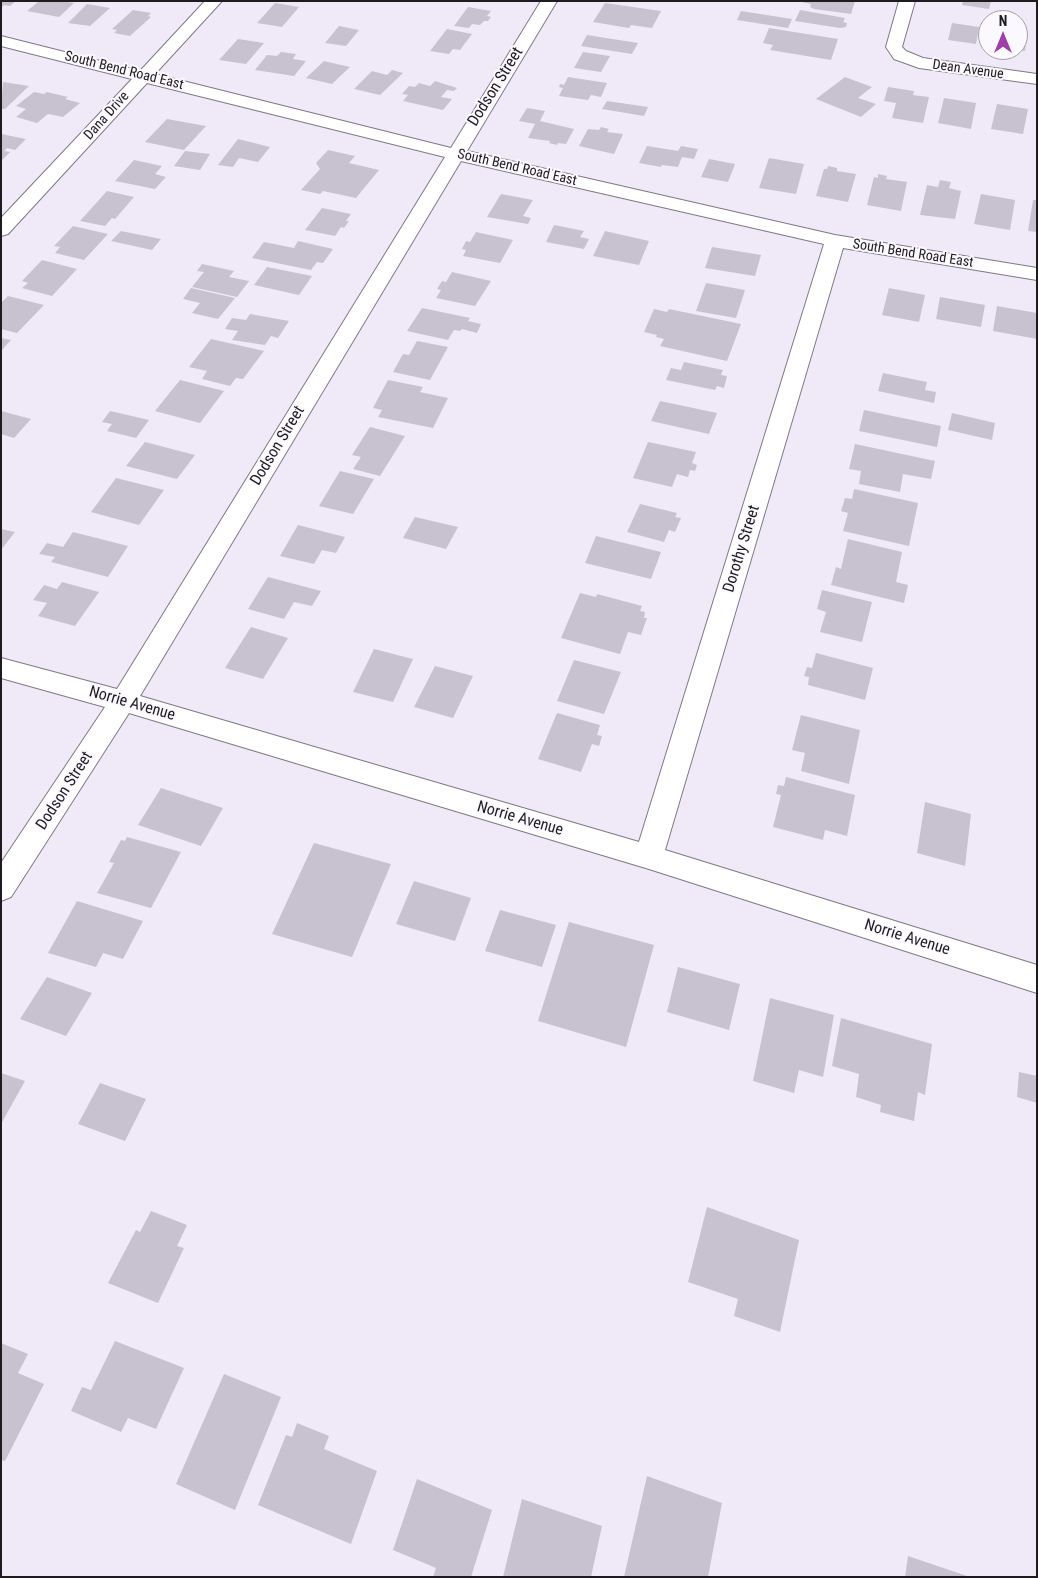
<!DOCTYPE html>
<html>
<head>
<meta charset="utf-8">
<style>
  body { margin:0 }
  #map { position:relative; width:1038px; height:1578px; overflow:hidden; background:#f0e9f7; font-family:"Roboto Condensed",sans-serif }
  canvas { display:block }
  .frame { position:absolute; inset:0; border:2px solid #1d1b20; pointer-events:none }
  .north { position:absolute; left:978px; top:10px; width:50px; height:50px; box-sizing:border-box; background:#fbf9fe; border:1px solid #a2a0a5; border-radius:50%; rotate:0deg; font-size:14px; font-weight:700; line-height:20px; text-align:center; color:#1d1b20 }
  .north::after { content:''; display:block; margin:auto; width:18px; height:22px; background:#9f3fa7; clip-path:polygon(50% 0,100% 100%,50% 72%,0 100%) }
</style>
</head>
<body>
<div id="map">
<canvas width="1038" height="1578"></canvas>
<div class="frame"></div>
<div class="north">N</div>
</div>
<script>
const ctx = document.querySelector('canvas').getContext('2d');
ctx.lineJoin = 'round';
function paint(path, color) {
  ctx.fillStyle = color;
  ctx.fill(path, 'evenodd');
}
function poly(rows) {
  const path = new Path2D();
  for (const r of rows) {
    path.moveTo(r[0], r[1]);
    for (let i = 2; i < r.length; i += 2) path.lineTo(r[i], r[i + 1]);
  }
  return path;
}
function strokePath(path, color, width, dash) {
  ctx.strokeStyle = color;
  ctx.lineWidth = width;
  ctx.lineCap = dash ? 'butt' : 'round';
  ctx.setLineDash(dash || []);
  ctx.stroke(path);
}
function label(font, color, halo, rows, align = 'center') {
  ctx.font = font + ' "Roboto Condensed",sans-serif';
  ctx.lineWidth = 4;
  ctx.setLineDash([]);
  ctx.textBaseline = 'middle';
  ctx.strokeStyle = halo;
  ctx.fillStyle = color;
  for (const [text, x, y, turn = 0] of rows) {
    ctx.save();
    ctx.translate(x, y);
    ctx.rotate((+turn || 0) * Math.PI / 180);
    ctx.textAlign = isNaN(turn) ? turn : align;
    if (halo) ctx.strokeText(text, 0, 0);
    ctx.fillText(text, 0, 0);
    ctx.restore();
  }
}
paint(poly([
  [1,1,16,1,10,6,4,5,1,8],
  [39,1,61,1,74,3,59,17,27,11],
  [797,1,855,1,851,14,814,9,810,7,811,4],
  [963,1,991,1,989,9,962,5],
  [275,3,299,7,282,27,257,23],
  [605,3,661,11,652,28,631,25,629,28,593,22],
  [87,4,110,8,90,26,68,23],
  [468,7,491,11,487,16,491,17,488,21,484,21,480,25,472,24,469,28,454,26],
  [133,10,151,13,148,16,151,17,130,36,114,33,117,30,112,29],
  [800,10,845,18,843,22,847,23,846,27,840,28,795,21],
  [741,11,792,19,788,28,737,20],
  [952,23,979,27,976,44,948,40],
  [339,26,359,30,346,46,325,43],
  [769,28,838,39,831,60,770,50,773,45,763,43],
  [447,29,472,34,460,50,453,49,449,54,430,51],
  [1018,32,1027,34,1025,51,1018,50],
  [587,35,638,43,632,54,581,46],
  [238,39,264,43,246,64,219,60],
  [281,52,296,54,293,59,306,61,294,76,255,70,267,55,277,56],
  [583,52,610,56,601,72,574,68],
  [324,61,350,67,332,84,306,78],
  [392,70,403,73,380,95,354,89,372,71,387,75],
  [568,77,607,83,601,97,591,95,588,100,559,96,563,88,559,87,560,84,564,85],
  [845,77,872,87,858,98,876,104,861,117,816,99],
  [435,81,457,88,454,91,447,90,441,97,452,99,443,110,403,101,408,95,402,94,409,86,415,87,419,83,430,86],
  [3,82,29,86,5,109,1,109],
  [888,87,914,91,913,95,929,97,923,123,892,118,896,103,884,101],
  [34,92,44,94,47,92,68,97,65,99,80,103,63,117,48,114,37,123,16,117,26,109,16,106],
  [944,98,976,103,971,129,938,123],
  [607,101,648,107,644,116,602,109],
  [997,104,1028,109,1023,134,991,129],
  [527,108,545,111,540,121,574,129,566,144,558,143,557,145,549,143,550,141,528,138,535,124,519,121],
  [167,119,206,126,184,150,145,142],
  [601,127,609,129,607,132,623,134,614,154,579,146,588,129,599,130],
  [1,134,26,139,15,150,7,148,4,151,10,152,1,161],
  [238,139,270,147,258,162,239,158,233,167,218,165],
  [647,146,678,151,681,146,698,149,694,159,682,157,678,167,662,165,661,167,639,163],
  [328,150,355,156,349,163,379,170,356,198,323,191,320,194,301,190,320,169,316,163],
  [185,151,210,154,200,170,174,166],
  [769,158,804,164,796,194,759,188],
  [709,159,735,164,728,182,701,177],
  [134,160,162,166,155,174,166,177,155,189,115,181],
  [828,166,837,168,837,171,856,174,848,202,816,196,824,169,827,169],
  [878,174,887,176,886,179,907,182,901,211,867,205,874,177,878,178],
  [940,180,951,182,949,188,961,191,955,219,920,215,927,185,938,187],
  [107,191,134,197,115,219,112,218,105,226,80,221],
  [501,194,533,200,523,216,531,218,528,224,487,217],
  [981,194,1015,200,1010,230,974,224],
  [1033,200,1037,200,1037,232,1028,231],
  [322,208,351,214,346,221,349,221,344,228,341,227,335,236,305,230],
  [554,225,584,231,580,237,589,239,584,249,546,242],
  [73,226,108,234,84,260,55,253,60,247,54,246],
  [121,231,161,239,152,250,111,241],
  [605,231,649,241,639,265,593,256],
  [476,232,513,240,500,263,463,256,466,250,462,249,466,241,470,242],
  [298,241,333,249,323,263,317,262,311,270,252,258,264,242,294,248],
  [712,247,761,255,755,276,705,268],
  [42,260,77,269,52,296,22,288,28,283,22,281],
  [202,264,234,271,229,277,249,281,237,297,192,287,204,272,197,271],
  [267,267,312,276,299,295,254,285],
  [452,272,491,281,475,306,436,298,441,290,437,289,442,281,446,282],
  [706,283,745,290,736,318,696,311],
  [191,288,235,298,218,319,192,313,200,303,183,299],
  [889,288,925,295,919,322,882,315],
  [8,296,44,305,17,333,1,329,1,303],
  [940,297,985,305,981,327,936,319],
  [997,306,1037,313,1037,339,993,331],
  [422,308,470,318,468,321,481,324,477,333,462,329,460,331,454,330,448,340,407,331],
  [654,309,667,312,669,309,741,324,727,361,660,346,664,339,656,337,657,335,644,332],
  [250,314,289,321,278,338,271,336,265,345,232,340,238,331,225,329,232,318,246,320],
  [1,338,11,340,1,351],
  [211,339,264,351,243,379,236,378,230,386,202,379,207,371,189,367],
  [417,341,448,347,430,380,393,372,403,354,409,355],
  [684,362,723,370,721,375,727,376,724,388,717,386,715,390,666,380,671,368,681,370],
  [883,373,927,382,925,390,936,392,934,403,878,391],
  [180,380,224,391,200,423,155,411],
  [388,380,423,387,420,392,448,398,433,428,378,417,382,410,373,408],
  [660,401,717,413,709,434,651,421],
  [864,410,941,426,937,447,859,431],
  [1,411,31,419,14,438,1,434],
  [110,411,149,420,136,438,107,431,112,424,102,422],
  [952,413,995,423,992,440,948,430],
  [370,427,405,436,380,476,353,469,361,457,352,455],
  [145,442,195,455,177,479,126,466],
  [648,442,696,452,692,463,697,465,695,471,690,470,688,477,677,474,672,487,633,478],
  [855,444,935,461,931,479,903,474,900,492,859,484,861,471,849,469],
  [340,471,374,479,353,514,319,506],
  [116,478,164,490,139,525,91,512],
  [854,489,918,503,909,546,843,531,848,513,841,511,845,498,852,499],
  [640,504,677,513,675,517,681,518,675,532,669,530,664,542,627,532],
  [415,517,458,527,446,549,403,538],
  [298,525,345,537,336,553,322,550,314,564,280,556],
  [1,529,15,532,1,550],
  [73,532,128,546,108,577,51,562,55,557,39,554,47,543,63,547],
  [596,536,661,552,651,579,585,563],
  [848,539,902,552,896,582,908,585,904,603,831,585,836,567,841,569],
  [268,577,321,591,312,606,294,602,284,619,248,609],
  [62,582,99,592,75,626,38,616,47,603,33,600,44,585,57,589],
  [822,590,872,602,862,642,820,632,826,612,817,609],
  [580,593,596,597,597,594,642,606,640,611,645,612,644,618,647,618,641,635,628,632,620,654,561,638],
  [251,627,288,638,263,679,225,668],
  [374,649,413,659,393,702,353,692],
  [816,653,873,668,865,700,808,685,809,677,804,676,807,667,812,668],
  [574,660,621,672,604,714,557,701],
  [435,666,473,676,453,718,414,707],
  [557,713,600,725,597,735,602,736,599,746,592,744,581,772,538,759],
  [801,715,860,730,849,784,801,771,805,753,792,750],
  [786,777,855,795,847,836,825,830,823,840,773,827,781,795,776,794,778,785,784,786],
  [161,788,223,808,201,846,138,825],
  [925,802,971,814,965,866,917,853],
  [127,837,181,852,151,908,97,893,114,863,109,862,121,840,125,841],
  [314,843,391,864,352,957,272,934],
  [414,881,471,898,455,941,396,924],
  [77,901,143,921,123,959,103,953,96,967,48,953],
  [500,910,556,925,542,967,485,951],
  [569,922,654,945,626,1047,538,1021],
  [678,967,740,984,729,1030,667,1012],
  [47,977,92,993,66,1036,20,1019],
  [770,998,834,1015,823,1077,799,1070,794,1093,753,1081],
  [841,1018,932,1044,925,1095,918,1092,914,1121,880,1112,881,1105,856,1097,859,1074,832,1066],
  [1019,1072,1037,1076,1037,1103,1017,1097],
  [1,1073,25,1081,1,1124],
  [100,1083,146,1099,125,1141,78,1124],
  [707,1207,799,1240,780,1332,734,1316,738,1299,688,1282],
  [151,1211,187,1225,177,1246,184,1248,158,1303,108,1283,136,1230,140,1232],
  [115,1341,184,1368,156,1429,128,1418,121,1432,71,1411,82,1387,91,1390],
  [1,1343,28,1354,18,1373,44,1384,5,1461,1,1460],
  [224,1374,281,1397,235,1510,176,1484],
  [297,1423,329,1436,324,1449,377,1471,351,1544,258,1505,286,1435,292,1437],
  [647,1476,722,1503,708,1577,624,1577],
  [417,1479,492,1510,471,1577,433,1577,436,1568,393,1550],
  [522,1499,602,1526,591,1577,503,1577],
  [908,1556,967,1576,967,1577,905,1577]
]), '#c8c2d0');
const street = poly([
  [205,1,222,1,155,74,451,148,541,1,557,1,467,151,835,235,1037,268,1037,280,843,248,665,850,1037,965,1037,993,649,869,129,713,11,897,1,901,1,863,105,707,1,678,1,658,117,689,445,157,147,83,8,234,1,236,1,218,132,79,1,46,1,36,140,71,205,1],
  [461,161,824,244,639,842,140,696,461,161],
  [899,1,915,1,902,47,906,51,923,58,1037,74,1037,84,919,68,894,59,886,47,899,1]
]);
strokePath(street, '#7f7986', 2);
paint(street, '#fff');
label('14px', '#1d1b20', '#fbf9fe', [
  ["Dean Avenue",968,70,8],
  ["South Bend Road East",124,71,14],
  ["Dana Drive",107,116,-48],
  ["South Bend Road East",517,168,13],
  ["South Bend Road East",913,254,9]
]);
label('16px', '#1d1b20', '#fbf9fe', [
  ["Dodson Street",496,87,-58],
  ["Dodson Street",278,446,-59],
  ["Dorothy Street",742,549,-73],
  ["Norrie Avenue",132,704,16],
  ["Dodson Street",65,791,-57],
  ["Norrie Avenue",520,819,16],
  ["Norrie Avenue",907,938,17]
]);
</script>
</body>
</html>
